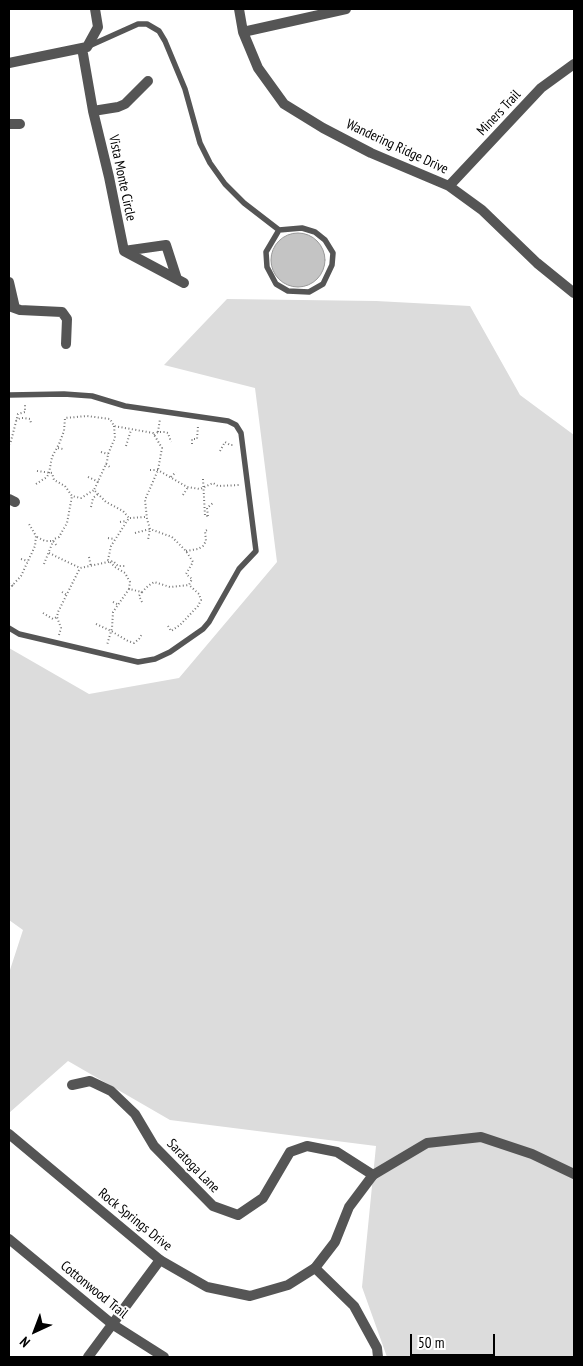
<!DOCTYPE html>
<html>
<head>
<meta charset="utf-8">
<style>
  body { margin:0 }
  #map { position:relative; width:583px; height:1366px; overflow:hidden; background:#fff; font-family:"PT Sans Narrow",sans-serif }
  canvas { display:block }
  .frame { position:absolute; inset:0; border:10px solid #000; pointer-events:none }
  .north { position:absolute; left:10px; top:1306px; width:50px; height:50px; -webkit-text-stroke:4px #fff; paint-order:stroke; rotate:223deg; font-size:14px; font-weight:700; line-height:20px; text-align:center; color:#000 }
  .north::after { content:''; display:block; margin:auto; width:18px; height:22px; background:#000; clip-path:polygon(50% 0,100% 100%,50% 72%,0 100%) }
  .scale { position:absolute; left:410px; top:1334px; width:85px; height:22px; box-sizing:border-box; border:2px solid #000; border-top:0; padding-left:6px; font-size:15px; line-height:18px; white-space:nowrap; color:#000; -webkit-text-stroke:4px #fff; paint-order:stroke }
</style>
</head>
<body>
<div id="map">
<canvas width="583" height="1366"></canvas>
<div class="frame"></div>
<div class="north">N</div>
<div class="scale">50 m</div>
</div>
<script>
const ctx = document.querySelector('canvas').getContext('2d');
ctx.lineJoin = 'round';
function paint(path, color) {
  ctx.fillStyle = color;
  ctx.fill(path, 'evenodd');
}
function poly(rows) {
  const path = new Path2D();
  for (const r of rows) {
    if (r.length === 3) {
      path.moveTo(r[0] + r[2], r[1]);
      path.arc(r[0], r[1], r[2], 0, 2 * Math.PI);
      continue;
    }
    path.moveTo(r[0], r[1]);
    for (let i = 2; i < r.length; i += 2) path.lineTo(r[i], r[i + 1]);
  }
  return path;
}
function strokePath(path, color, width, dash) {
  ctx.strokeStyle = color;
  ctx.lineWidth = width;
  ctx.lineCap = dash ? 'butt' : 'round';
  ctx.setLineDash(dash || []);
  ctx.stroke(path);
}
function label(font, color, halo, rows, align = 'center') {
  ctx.font = font + ' "PT Sans Narrow",sans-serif';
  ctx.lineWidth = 4.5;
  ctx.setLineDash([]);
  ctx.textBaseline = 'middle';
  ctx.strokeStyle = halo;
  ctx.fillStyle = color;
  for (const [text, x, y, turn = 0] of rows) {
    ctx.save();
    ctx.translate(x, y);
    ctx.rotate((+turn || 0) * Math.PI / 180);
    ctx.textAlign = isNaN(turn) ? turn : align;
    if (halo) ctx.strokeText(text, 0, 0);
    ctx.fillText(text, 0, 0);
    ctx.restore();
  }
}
paint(poly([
  [227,299,376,301,470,306,520,395,574,435,574,1357,387,1357,362,1287,376,1146,170,1120,68,1061,9,1113,9,973,23,930,9,920,9,648,89,694,179,678,277,562,255,388,164,365]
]), '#dcdcdc');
const building = poly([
  [298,260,27]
]);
paint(building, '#c4c4c4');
strokePath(building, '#999', 1);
strokePath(poly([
  [16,421,20,418,24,418,30,419,31,423],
  [114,426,115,438,108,454,107,462,94,490,106,502,123,511,129,518],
  [158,432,160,419],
  [154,435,158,432,165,432,168,433,171,442],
  [192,444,192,439,197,439,198,426],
  [9,445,11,441,18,414,25,412,25,403],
  [126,446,131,430],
  [58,448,63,449],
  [220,451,225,442,230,445,234,445],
  [101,452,108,454],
  [106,464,111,468],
  [150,470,158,470,187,487,200,489,213,483,218,486,240,485],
  [37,471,52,473,54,480,65,486,72,496,81,498,94,490],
  [88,477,99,482],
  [171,477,176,472],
  [203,479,205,516,208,516],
  [36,484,47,477,49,473,52,457,59,444,64,431,65,418,87,416,110,419,114,426,153,433,162,448,158,470,145,500,147,519,150,529,172,537,186,551,193,562,186,574,192,579,189,585,170,587,154,582,148,586,142,592,129,589,113,612,112,628,107,645],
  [183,495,188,487],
  [91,507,93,498,98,494],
  [208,516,207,508,214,502],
  [120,522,127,521],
  [135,533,150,529,148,540],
  [37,537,45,541,53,541,57,546],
  [108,538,114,539],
  [186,551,198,549,203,546,206,541,205,531,209,529],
  [49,553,80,568,113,561,118,566,125,566],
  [89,557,91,567],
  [21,559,28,561],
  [44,564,54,539,59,537,67,523,72,496],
  [9,584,14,586],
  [9,589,21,576,35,546,36,536,29,524],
  [129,589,130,582,125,573,115,567,108,560,111,546,129,518,146,517],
  [62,592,67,595],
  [113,602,119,605],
  [142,602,139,596,142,592],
  [43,613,53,619,57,617],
  [96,624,111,631,128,641,134,643,139,639,142,634],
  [168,626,171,631,180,625,198,606,201,600,199,594,189,585],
  [59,635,61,628,57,617,58,612,80,568]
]), '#777', 2, [1, 2.5]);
strokePath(poly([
  [89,46,138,24,147,24,159,31,165,41,185,89,200,143,210,163,225,184,244,203,279,230,266,252,267,267,276,284,288,291,309,292,323,284,332,265,333,253,325,240,315,232,302,228,279,230],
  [9,395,64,394,92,396,125,406,228,421,236,425,241,433,256,551,239,569,209,622,203,629,170,652,155,659,138,662,19,634,9,628]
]), '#555', 5.5);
strokePath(poly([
  [239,9,243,32,258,68,284,104,323,128,371,153,449,186,482,210,537,263,574,293],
  [243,32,346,9],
  [82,48,93,111,109,177,124,251,184,283],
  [9,63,87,47,98,27,95,9],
  [93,111,118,107,125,104,148,81],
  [9,124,20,124],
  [449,186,541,88,574,64],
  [124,251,166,245,177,279],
  [9,282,15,308],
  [9,306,20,310,62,312,67,319,66,344],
  [9,499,15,502],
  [72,1085,90,1081,111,1091,135,1114,154,1146,213,1206,238,1215,263,1198,290,1152,307,1146,337,1152,373,1175],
  [9,1239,112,1324,164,1357],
  [315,1268,354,1306,377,1348,378,1357],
  [88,1357,160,1260]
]), '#555', 10);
strokePath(poly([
  [9,1134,160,1260,207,1287,250,1296,288,1285,315,1268,335,1242,349,1207,373,1175,427,1143,481,1137,532,1154,574,1174]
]), '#555', 10);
label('14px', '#000', '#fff', [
  ["Miners Trail",499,113,-47],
  ["Wandering Ridge Drive",397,147,25],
  ["Vista Monte Circle",122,178,78],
  ["Saratoga Lane",193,1166,46],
  ["Rock Springs Drive",135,1220,39],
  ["Cottonwood Trail",94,1290,39]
]);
</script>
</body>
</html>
